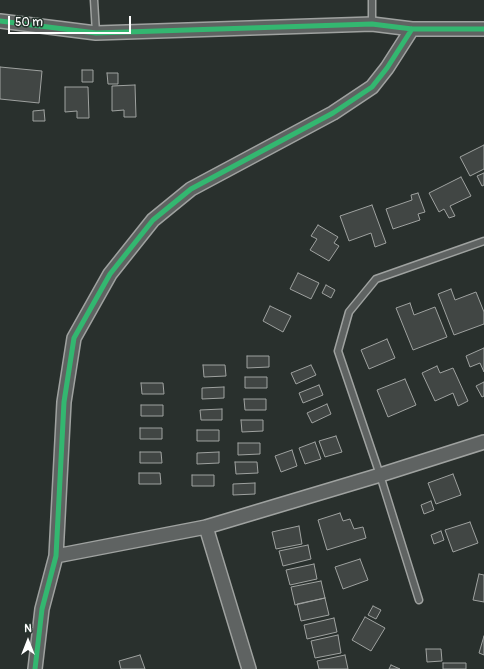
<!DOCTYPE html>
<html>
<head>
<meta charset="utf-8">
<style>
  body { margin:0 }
  #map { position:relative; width:484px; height:669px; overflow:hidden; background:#29302d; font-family:Pangolin,sans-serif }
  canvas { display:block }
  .north { position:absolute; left:8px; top:621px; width:40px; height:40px; -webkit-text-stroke:3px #26332d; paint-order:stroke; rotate:0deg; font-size:11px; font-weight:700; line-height:16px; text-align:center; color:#fff }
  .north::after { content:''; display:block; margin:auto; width:14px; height:18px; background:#fff; clip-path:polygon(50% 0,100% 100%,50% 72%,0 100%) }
  .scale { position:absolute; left:8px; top:16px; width:123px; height:18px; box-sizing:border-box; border:2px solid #fff; border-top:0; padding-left:5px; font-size:12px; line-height:14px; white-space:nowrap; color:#fff; -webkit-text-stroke:3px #26332d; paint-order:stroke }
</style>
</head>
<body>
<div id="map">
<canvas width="484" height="669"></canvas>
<div class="north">N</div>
<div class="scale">50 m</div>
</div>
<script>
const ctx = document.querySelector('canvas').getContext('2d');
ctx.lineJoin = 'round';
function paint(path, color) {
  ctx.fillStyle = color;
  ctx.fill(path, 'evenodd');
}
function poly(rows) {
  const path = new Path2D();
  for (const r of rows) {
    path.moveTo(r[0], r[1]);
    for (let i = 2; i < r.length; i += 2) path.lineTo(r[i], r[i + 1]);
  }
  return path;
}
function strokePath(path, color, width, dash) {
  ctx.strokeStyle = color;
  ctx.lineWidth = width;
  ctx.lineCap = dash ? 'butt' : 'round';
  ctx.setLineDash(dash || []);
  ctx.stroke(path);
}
const building = poly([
  [0,67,42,71,39,103,0,99,0,67],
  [82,70,93,70,93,82,82,82,82,70],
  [107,73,118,73,118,84,108,84,107,73],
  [135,85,136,117,124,117,124,110,112,111,112,86,135,85],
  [65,87,88,87,89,118,77,118,77,111,65,112,65,87],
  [44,110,45,121,33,121,33,111,44,110],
  [484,145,484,169,470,176,460,157,484,145],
  [484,173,484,185,482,186,477,176,484,173],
  [461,177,471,196,450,206,455,216,449,218,444,209,439,212,429,193,461,177],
  [418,193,425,212,418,214,420,220,393,229,386,209,412,200,411,195,418,193],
  [372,205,386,243,375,247,371,233,349,241,340,216,372,205],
  [318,225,338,237,334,243,339,246,329,261,310,250,317,239,311,236,318,225],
  [298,273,319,283,311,299,290,289,298,273],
  [326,285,335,290,331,298,322,293,326,285],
  [451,289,455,300,476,292,484,312,484,324,454,335,438,294,451,289],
  [410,303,414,315,435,307,447,337,413,350,396,308,410,303],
  [270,306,291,316,283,332,263,321,270,306],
  [387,339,395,358,369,369,361,350,387,339],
  [484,348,484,372,480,363,470,367,466,356,484,348],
  [247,356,269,356,269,367,247,368,247,356],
  [203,365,225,365,226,376,204,377,203,365],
  [311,365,316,375,296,384,291,373,311,365],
  [437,366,440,373,453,368,468,401,458,406,453,393,435,401,422,373,437,366],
  [245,377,267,377,267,388,245,388,245,377],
  [405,379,416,405,388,417,377,390,405,379],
  [484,382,484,396,482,397,476,386,484,382],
  [141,383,163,383,164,394,142,394,141,383],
  [319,385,323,395,303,403,299,393,319,385],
  [224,387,224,398,202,399,202,388,224,387],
  [244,399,266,399,266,410,245,410,244,399],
  [327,404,331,414,312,423,307,413,327,404],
  [141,405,163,405,163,416,141,416,141,405],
  [222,409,222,420,201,420,200,410,222,409],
  [241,420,263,420,263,431,242,432,241,420],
  [140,428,162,428,162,439,140,439,140,428],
  [197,430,219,430,219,441,197,441,197,430],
  [336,436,342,452,325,457,319,441,336,436],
  [315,442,321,459,305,464,299,448,315,442],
  [238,443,260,443,260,454,238,455,238,443],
  [292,450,297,466,281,472,275,456,292,450],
  [140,452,161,452,162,463,140,463,140,452],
  [219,452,219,463,197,464,197,453,219,452],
  [235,462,257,462,258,473,236,474,235,462],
  [139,473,160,473,161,484,139,484,139,473],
  [453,474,461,495,436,504,428,483,453,474],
  [192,475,214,475,214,486,192,486,192,475],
  [255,483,255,494,233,495,233,484,255,483],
  [431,501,434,510,424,514,421,505,431,501],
  [340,513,343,521,350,519,354,529,363,527,366,538,327,550,318,520,340,513],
  [470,522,478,543,453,552,445,530,470,522],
  [299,526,302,544,276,549,272,532,299,526],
  [441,531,444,540,434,544,431,535,441,531],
  [308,545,311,559,283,566,279,551,308,545],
  [360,559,368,580,343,589,335,567,360,559],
  [314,564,317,579,290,585,286,570,314,564],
  [479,574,484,575,484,602,473,600,479,574],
  [321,581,325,598,295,605,291,587,321,581],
  [325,598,329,615,301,621,297,604,325,598],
  [373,606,381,610,376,619,368,615,373,606],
  [365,617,385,628,371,651,352,640,365,617],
  [334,618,337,632,307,639,304,625,334,618],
  [338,635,341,653,315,658,311,641,338,635],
  [484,636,484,655,479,653,484,636],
  [426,649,441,649,442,661,427,662,426,649],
  [140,655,145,669,121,669,119,661,140,655],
  [345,655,348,669,319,669,317,661,345,655],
  [443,663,466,663,466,669,443,669,443,663],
  [391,665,400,669,389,669,391,665]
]);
paint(building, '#414644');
strokePath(building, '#9fa2a0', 1);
const lane = poly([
  [94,0,96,33],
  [372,0,372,24],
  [419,600,380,475,338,351,349,312,376,279,484,241]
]);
const street = poly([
  [0,21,96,33,372,24,412,29,484,29],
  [206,527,249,669],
  [56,556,206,527,380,475,484,442],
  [35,669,42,609,56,556,64,402,74,338,110,274,153,220,191,189,333,113,372,87,387,68,412,29]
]);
strokePath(lane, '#9fa2a0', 9);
strokePath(street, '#9fa2a0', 16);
strokePath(lane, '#5f6362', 6);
strokePath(street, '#5f6362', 13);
strokePath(poly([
  [0,21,96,33,372,24,412,29,484,29],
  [35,669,42,609,56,556,64,402,74,338,110,274,153,220,191,189,333,113,372,87,387,68,412,29]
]), '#33b770', 5);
</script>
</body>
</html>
